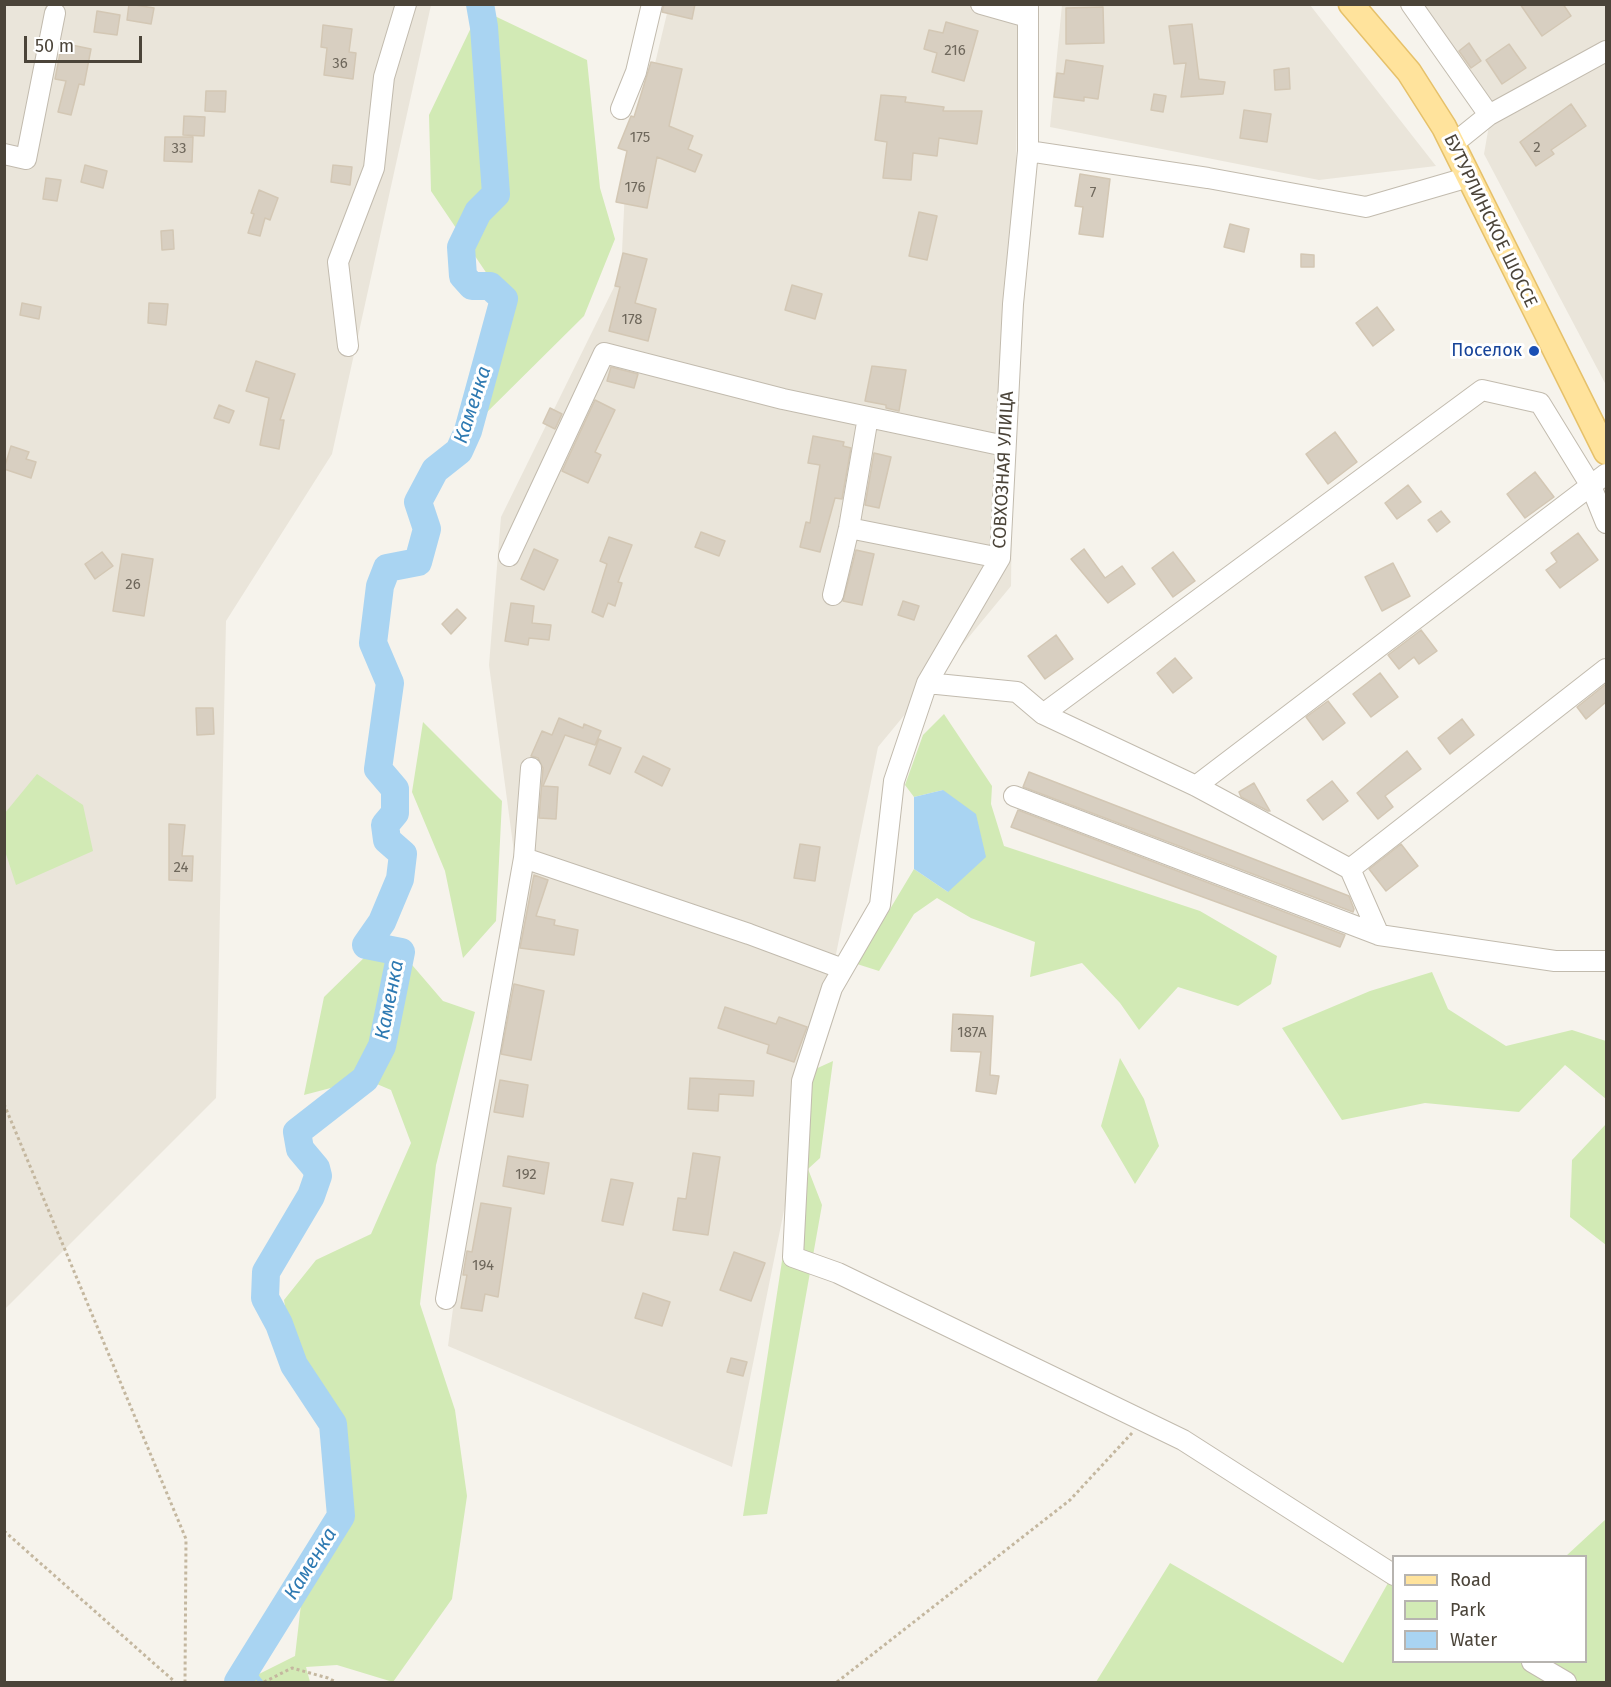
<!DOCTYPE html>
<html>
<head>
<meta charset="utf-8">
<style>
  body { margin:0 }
  #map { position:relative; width:1611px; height:1687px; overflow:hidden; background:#f6f3ec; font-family:"Fira Sans",sans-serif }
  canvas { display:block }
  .frame { position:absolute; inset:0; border:6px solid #4b4439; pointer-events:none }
  .legend { position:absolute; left:1392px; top:1555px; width:195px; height:108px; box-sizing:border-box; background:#fff; border:2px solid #b7b4b0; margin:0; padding:8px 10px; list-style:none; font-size:18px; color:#4b4439 }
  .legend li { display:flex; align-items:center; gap:12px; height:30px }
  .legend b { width:30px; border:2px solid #b7b4b0 }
  .scale { position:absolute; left:24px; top:36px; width:118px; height:27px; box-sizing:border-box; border:3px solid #4b4439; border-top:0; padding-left:8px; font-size:18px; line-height:21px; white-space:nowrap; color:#4b4439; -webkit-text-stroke:4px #fff; paint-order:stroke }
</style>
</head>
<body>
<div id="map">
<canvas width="1611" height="1687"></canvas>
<div class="frame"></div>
<ul class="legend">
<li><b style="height:8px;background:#ffe39c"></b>Road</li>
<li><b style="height:16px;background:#d2eab5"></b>Park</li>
<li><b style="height:16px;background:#a9d4f2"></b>Water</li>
</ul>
<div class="scale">50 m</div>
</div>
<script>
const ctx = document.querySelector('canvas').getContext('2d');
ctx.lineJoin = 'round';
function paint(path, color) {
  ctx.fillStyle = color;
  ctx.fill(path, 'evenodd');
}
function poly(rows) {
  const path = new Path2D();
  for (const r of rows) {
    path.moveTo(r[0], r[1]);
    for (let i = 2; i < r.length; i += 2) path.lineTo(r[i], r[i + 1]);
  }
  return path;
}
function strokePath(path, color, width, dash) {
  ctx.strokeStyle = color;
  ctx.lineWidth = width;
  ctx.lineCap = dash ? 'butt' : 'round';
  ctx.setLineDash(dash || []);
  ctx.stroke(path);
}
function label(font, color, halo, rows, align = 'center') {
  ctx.font = font + ' "Fira Sans",sans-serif';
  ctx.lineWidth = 6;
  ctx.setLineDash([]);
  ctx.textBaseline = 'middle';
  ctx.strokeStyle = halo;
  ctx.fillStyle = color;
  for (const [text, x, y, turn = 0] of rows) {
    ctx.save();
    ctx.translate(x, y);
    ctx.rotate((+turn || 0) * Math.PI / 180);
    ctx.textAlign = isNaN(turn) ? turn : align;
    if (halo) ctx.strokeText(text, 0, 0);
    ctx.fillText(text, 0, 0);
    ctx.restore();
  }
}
paint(poly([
  [5,5,431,5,332,454,226,621,216,1098,5,1309],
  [669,5,1018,5,1011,586,878,747,732,1467,448,1346,514,852,489,665,501,517,621,273,625,189],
  [1062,5,1310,5,1436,166,1319,180,1050,127],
  [1423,5,1606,5,1606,385,1484,154,1493,102]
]), '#eae5da');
paint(poly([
  [480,9,587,60,600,188,615,239,584,316,468,431,504,299,431,191,429,115],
  [944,714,992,786,991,804,1004,846,1200,911,1277,956,1271,984,1238,1006,1178,987,1139,1030,1120,1003,1082,963,1030,977,1035,942,971,918,937,898,914,914,879,971,857,964,914,869,948,892,943,790,914,797,905,785,923,735],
  [423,722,502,801,496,921,463,958,445,871,412,792],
  [37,774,83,805,93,851,16,885,5,851,5,813],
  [371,951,401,952,443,1001,475,1012,436,1165,420,1304,455,1410,467,1496,452,1599,393,1682,337,1665,306,1667,310,1682,243,1682,295,1656,303,1587,341,1516,333,1424,294,1365,284,1300,316,1260,371,1234,411,1143,391,1090,365,1079,304,1095,324,997],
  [1432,972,1448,1009,1506,1046,1572,1030,1606,1041,1606,1099,1565,1065,1519,1112,1425,1103,1342,1120,1282,1028,1370,991],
  [1120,1058,1144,1099,1159,1146,1135,1184,1101,1126],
  [833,1061,820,1158,808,1169,822,1205,767,1514,743,1516,811,1071],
  [1606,1124,1606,1245,1570,1217,1572,1160],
  [1606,1519,1606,1682,1096,1682,1170,1563,1343,1663,1388,1583,1393,1586,1394,1662,1586,1662,1586,1556,1566,1556]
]), '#d2eab5');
paint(poly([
  [943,790,976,814,986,857,948,892,914,869,914,797]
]), '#a9d4f2');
strokePath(poly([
  [248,1666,261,1682]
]), '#a9d4f2', 4.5);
strokePath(poly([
  [238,1682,341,1516,333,1424,294,1365,279,1324,265,1298,266,1272,311,1196,318,1176,316,1168,300,1149,297,1132,365,1079,382,1046,401,952,366,945,382,922,400,879,403,854,387,840,385,825,395,813,395,789,378,769,390,683,373,643,380,586,387,568,418,562,427,529,418,502,435,470,459,451,468,431,504,299,490,286,472,286,463,276,461,247,478,212,496,194,484,27,480,4]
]), '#a9d4f2', 28);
const building = poly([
  [129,4,154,8,151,24,127,20,129,4],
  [664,4,695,4,692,19,662,12,664,4],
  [1520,4,1563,4,1571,16,1542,36,1520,4],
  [1103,7,1104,43,1066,44,1066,8,1103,7],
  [97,11,120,15,117,35,94,32,97,11],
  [946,22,978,31,964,81,932,72,937,53,924,49,929,30,943,33,946,22],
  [1192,24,1199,79,1225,82,1223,94,1181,97,1186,63,1174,64,1169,26,1192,24],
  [323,25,352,29,349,52,356,53,353,79,324,75,327,48,321,47,323,25],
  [62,43,91,49,84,85,79,84,71,115,58,112,66,81,55,79,62,43],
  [1469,43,1481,61,1471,68,1459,51,1469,43],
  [1509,44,1526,68,1502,84,1486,60,1509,44],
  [1066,60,1103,66,1098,99,1084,97,1084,101,1054,97,1057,73,1064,74,1066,60],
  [651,62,682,69,669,126,693,136,688,149,702,155,695,172,657,157,647,208,616,202,627,151,618,148,631,116,634,117,651,62],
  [1289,68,1290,89,1275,90,1274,70,1289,68],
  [206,91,226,91,225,112,205,111,206,91],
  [1154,94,1166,96,1163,112,1151,110,1154,94],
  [881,95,906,97,905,102,944,107,943,111,982,111,977,144,939,138,937,156,913,153,911,180,883,178,887,142,875,140,881,95],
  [1571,104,1586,126,1551,150,1554,154,1536,166,1520,142,1571,104],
  [1244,110,1271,114,1267,142,1240,138,1244,110],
  [184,116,205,117,204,136,183,135,184,116],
  [165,137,193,137,192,162,164,161,165,137],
  [85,165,107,171,103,188,81,182,85,165],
  [333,165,352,167,350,185,331,182,333,165],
  [1080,174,1110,179,1103,237,1079,234,1083,207,1075,206,1080,174],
  [46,178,61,180,57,201,43,199,46,178],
  [259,190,278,198,270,220,265,218,260,236,248,233,254,214,251,213,259,190],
  [919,212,937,216,927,260,909,256,919,212],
  [1230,224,1249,229,1244,252,1224,247,1230,224],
  [173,230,174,249,162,250,161,231,173,230],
  [623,253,647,259,635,303,656,309,648,341,609,331,620,287,615,286,623,253],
  [1301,254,1314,255,1314,267,1301,267,1301,254],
  [792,285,822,294,815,319,785,310,792,285],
  [22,303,41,307,39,319,20,315,22,303],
  [149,303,168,304,166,325,148,323,149,303],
  [1377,307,1394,330,1373,346,1356,323,1377,307],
  [256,361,295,374,280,420,284,420,279,449,260,445,269,398,246,391,256,361],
  [872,366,906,370,899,411,886,408,886,405,865,401,872,366],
  [611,367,638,374,634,388,607,381,611,367],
  [595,400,615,410,595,452,601,455,588,483,562,471,595,400],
  [219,405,234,411,229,423,214,418,219,405],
  [550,408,562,414,555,429,543,423,550,408],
  [1335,432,1357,462,1328,484,1306,454,1335,432],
  [813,436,844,442,843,446,851,448,842,499,835,498,820,552,800,547,806,522,810,523,820,465,808,463,813,436],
  [11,446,29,452,26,459,36,462,31,478,4,469,11,446],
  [874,453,891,457,879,508,865,505,874,453],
  [1535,472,1554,497,1525,518,1507,494,1535,472],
  [1408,485,1421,502,1397,519,1385,503,1408,485],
  [1441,511,1450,522,1437,532,1428,520,1441,511],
  [701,532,725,541,719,556,695,547,701,532],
  [1578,533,1598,560,1560,588,1546,570,1557,562,1551,553,1578,533],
  [609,537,632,545,618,582,622,583,615,606,608,603,603,617,592,612,607,564,600,561,609,537],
  [534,549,558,560,544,590,521,579,534,549],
  [1084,549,1105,578,1122,566,1135,584,1108,603,1071,559,1084,549],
  [856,550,874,554,862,605,843,601,856,550],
  [102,552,113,566,95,579,85,564,102,552],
  [1173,552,1195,581,1173,597,1152,568,1173,552],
  [122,554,153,559,144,616,113,611,122,554],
  [1393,563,1410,596,1382,611,1365,577,1393,563],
  [903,601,919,606,914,620,898,615,903,601],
  [511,603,534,606,532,623,551,625,549,640,529,638,528,645,505,641,511,603],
  [457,609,466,618,451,634,442,624,457,609],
  [1421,630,1437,651,1419,664,1414,657,1399,669,1388,655,1421,630],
  [1056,635,1073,659,1045,679,1028,656,1056,635],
  [1175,658,1192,678,1173,693,1157,673,1175,658],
  [1380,673,1398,697,1371,717,1353,694,1380,673],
  [1606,684,1606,702,1586,719,1577,707,1606,684],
  [1328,701,1345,723,1323,740,1306,717,1328,701],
  [196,708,213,708,214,734,197,735,196,708],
  [559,718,583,728,584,724,601,731,595,745,565,735,543,786,558,787,556,819,539,818,543,768,538,758,531,756,542,731,552,735,559,718],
  [1462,719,1474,735,1450,754,1438,738,1462,719],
  [599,739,621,748,610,774,589,765,599,739],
  [1407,751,1421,769,1385,796,1393,807,1378,819,1357,793,1407,751],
  [643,756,670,769,662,786,635,772,643,756],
  [1029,772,1349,896,1354,909,1353,912,1023,787,1029,772],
  [1332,781,1348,801,1323,820,1307,800,1332,781],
  [1254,783,1270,811,1268,811,1241,797,1239,792,1254,783],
  [1018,810,1345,935,1340,947,1011,827,1018,810],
  [169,824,185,825,182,856,193,856,192,881,169,880,169,824],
  [800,844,820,847,815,881,794,878,800,844],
  [1401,844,1418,866,1386,891,1369,869,1401,844],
  [534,875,548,880,536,916,555,920,554,925,578,930,574,955,520,948,534,875],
  [514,984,544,991,531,1060,501,1054,514,984],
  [725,1007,776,1024,779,1017,807,1027,794,1062,767,1053,769,1045,718,1028,725,1007],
  [953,1014,993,1016,990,1075,999,1076,996,1094,976,1091,981,1052,951,1051,953,1014],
  [690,1078,754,1081,753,1096,719,1094,718,1111,688,1109,690,1078],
  [500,1080,528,1085,523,1117,494,1112,500,1080],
  [693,1153,720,1157,708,1235,673,1230,678,1198,686,1199,693,1153],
  [508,1156,549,1163,544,1194,503,1186,508,1156],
  [611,1179,633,1183,623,1225,602,1221,611,1179],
  [481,1203,511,1208,498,1297,485,1294,482,1311,461,1308,467,1275,463,1275,467,1251,472,1252,481,1203],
  [734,1252,765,1263,751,1301,720,1290,734,1252],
  [643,1293,670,1302,662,1326,635,1318,643,1293],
  [731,1358,747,1362,743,1376,727,1372,731,1358]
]);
paint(building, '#d8cfc1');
strokePath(building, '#d3c7b4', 1.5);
const minor = poly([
  [981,4,1027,17],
  [1028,4,1028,151,1013,304,1000,558,927,683,894,781,880,905,832,988,802,1081,793,1257,838,1273,1183,1440,1394,1575],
  [1411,4,1489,115],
  [621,109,636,72,652,4],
  [1453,144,1489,115,1606,51],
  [1028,151,1208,178,1366,207,1469,177],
  [4,154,26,159,55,13],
  [348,346,338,262,374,168,384,77,406,4],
  [849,528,1000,558],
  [509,556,604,353,783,399,1005,446],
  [833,595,849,528,868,417],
  [927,683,1017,692,1043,714,1196,786,1350,869,1379,935,1555,961,1606,961],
  [1043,714,1482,390,1540,403,1591,486,1606,523],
  [1196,786,1606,474],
  [1014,796,1379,935],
  [524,858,531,768],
  [1350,869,1606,669],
  [446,1299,524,858,749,934,843,969],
  [1532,1662,1566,1682]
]);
const major = poly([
  [1351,4,1409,72,1444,127,1606,452]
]);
strokePath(minor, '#c2bbae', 22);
strokePath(major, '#e6c16a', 27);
strokePath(poly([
  [4,1104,186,1539,185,1682],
  [4,1531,175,1682],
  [264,1682,292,1668,328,1678,336,1682],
  [837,1682,1070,1500,1132,1433]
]), '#c4b79f', 3, [3, 3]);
strokePath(minor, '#fff', 20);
strokePath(major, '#ffe39c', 24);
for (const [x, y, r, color] of [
  [1534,351,6,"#1a4fb4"]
]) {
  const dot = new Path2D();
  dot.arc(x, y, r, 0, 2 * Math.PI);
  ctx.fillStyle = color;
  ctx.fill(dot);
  strokePath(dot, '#fff', 2);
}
label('15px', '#6e675b', null, [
  ["216",955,51],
  ["36",340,64],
  ["175",640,138],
  ["2",1537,148],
  ["33",179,149],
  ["176",635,188],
  ["7",1093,193],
  ["178",632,320],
  ["26",133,585],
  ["24",181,868],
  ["187А",972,1033],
  ["192",526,1175],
  ["194",483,1266]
]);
label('18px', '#4b4439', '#fff', [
  ["БУТУРЛИНСКОЕ ШОССЕ",1490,221,64],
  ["СОВХОЗНАЯ УЛИЦА",1004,470,-87]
]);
label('18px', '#164399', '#fff', [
  ["Поселок",1522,351]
], 'right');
label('italic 20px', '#2e7ab2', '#fff', [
  ["Каменка",473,405,-72],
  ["Каменка",390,1000,-79],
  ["Каменка",311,1564,-58]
]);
</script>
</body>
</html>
